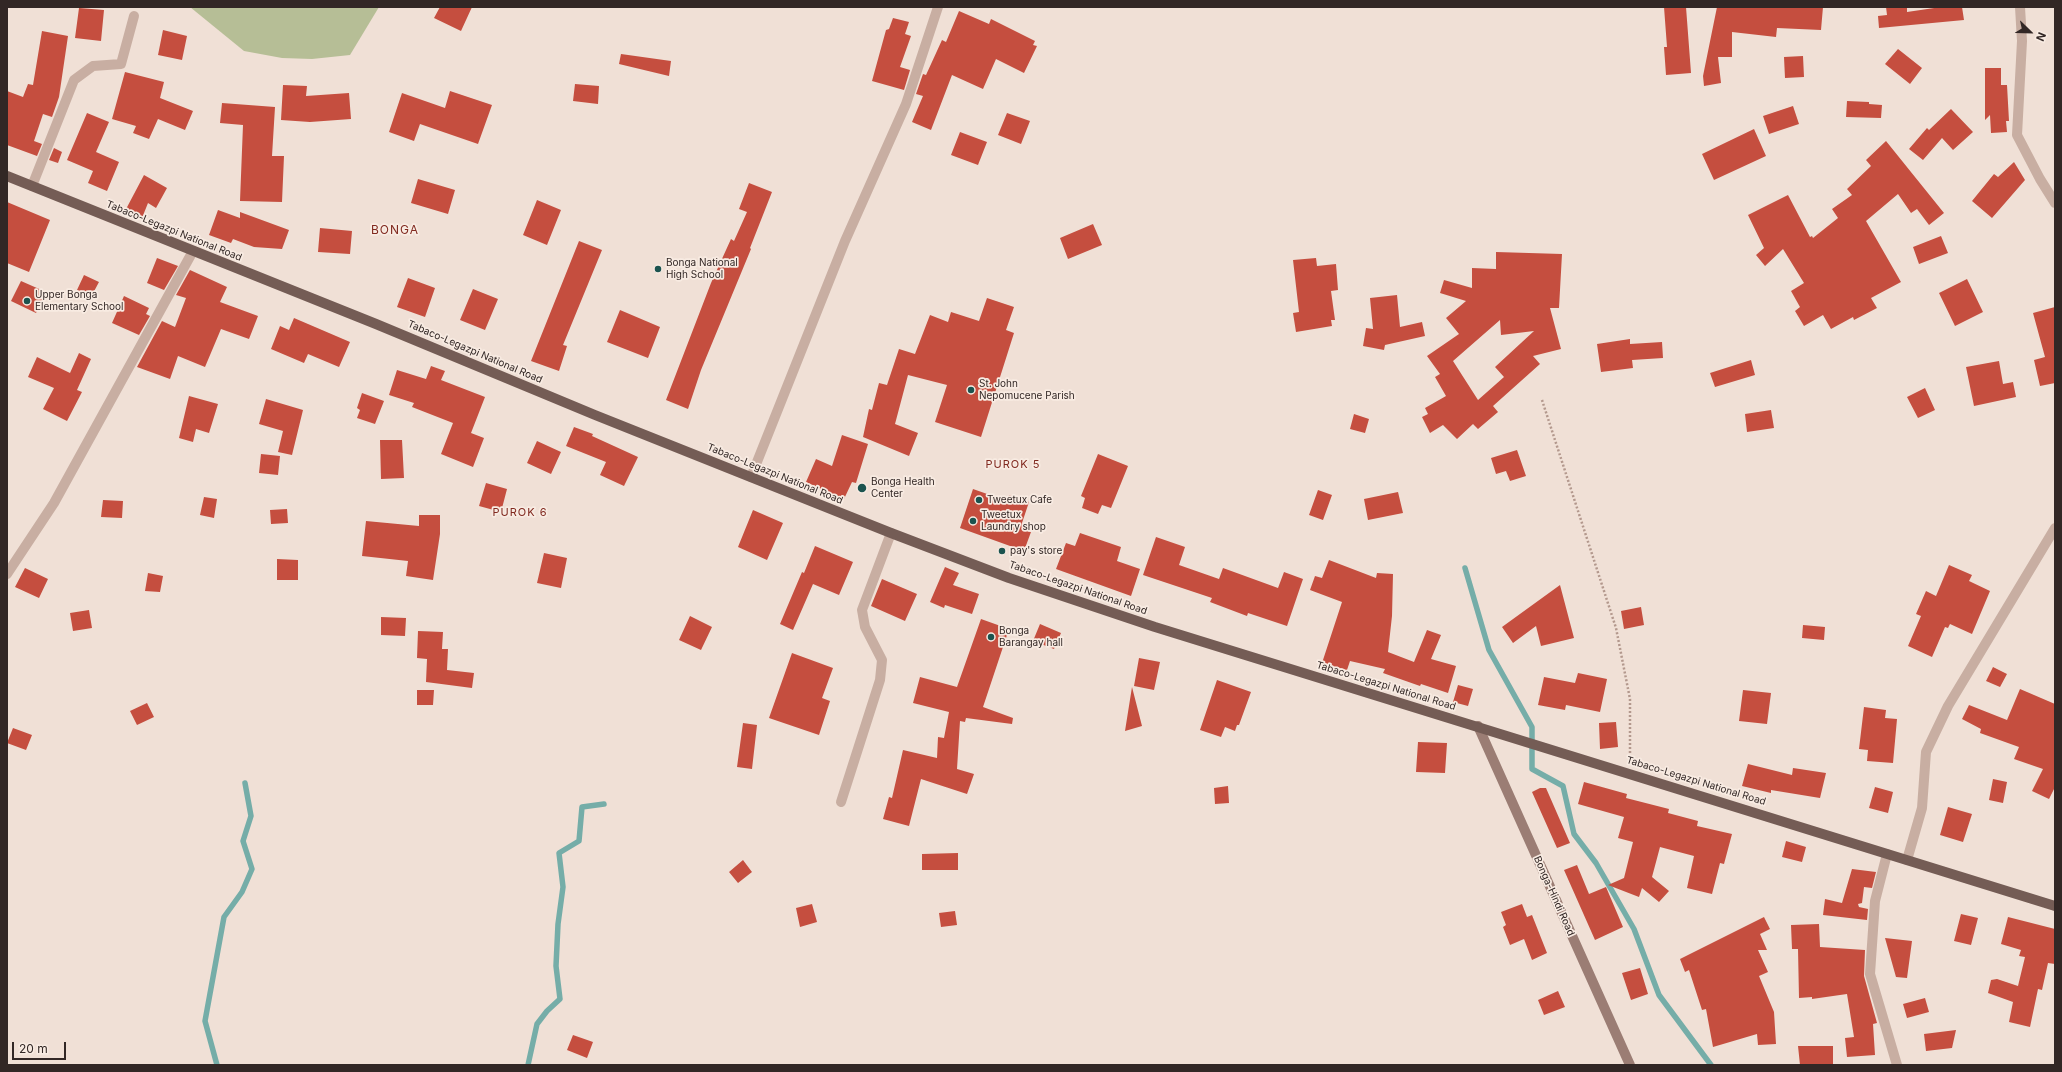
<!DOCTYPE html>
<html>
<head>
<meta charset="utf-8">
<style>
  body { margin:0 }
  #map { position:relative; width:2062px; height:1072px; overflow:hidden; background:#f0e0d6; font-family:Inter,sans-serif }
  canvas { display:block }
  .frame { position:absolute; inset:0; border:8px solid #322725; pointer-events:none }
  .north { position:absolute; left:2010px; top:12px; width:40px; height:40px; -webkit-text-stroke:3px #f8ebe2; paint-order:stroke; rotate:113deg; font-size:11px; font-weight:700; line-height:16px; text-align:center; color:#322725 }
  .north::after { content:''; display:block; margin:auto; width:14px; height:18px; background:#322725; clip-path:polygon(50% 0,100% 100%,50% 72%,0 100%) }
  .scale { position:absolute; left:12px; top:1042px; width:54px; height:18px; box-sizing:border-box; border:2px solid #322725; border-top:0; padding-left:5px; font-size:12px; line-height:14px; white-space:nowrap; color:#322725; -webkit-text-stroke:3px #f8ebe2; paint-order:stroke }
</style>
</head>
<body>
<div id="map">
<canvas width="2062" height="1072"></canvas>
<div class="frame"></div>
<div class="north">N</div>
<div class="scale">20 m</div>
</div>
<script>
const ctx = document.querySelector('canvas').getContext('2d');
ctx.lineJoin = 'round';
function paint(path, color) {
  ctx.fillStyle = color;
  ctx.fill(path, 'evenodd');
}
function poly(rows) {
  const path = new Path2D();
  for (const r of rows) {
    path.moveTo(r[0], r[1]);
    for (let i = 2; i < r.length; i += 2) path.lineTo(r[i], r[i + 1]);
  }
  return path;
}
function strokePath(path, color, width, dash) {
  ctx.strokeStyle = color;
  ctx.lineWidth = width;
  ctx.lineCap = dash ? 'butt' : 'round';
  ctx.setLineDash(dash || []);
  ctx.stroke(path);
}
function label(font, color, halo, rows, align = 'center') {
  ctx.font = font + ' Inter,sans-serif';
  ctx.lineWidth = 3.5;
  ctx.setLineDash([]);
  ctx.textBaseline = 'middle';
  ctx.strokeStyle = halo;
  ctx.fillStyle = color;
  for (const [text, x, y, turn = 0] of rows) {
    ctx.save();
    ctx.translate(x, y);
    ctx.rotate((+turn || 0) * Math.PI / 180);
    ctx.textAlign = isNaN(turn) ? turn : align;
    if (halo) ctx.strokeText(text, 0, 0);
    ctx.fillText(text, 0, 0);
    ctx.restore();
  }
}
paint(poly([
  [190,7,379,7,350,55,312,59,282,58,244,51]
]), '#b6be96');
strokePath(poly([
  [1465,568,1489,650,1532,727,1532,769,1563,786,1574,834,1596,863,1634,929,1659,995,1711,1065],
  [217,1065,205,1021,224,917,242,892,252,869,243,841,251,816,245,783],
  [528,1065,537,1024,547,1011,560,999,556,966,558,924,563,887,559,853,579,841,582,807,604,804]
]), '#75ada8', 5.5);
paint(poly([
  [440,7,472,7,461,31,434,18],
  [1664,7,1686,7,1691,73,1666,75,1664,47,1667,47],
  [1717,7,1823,7,1821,30,1777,28,1776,37,1732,32,1732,57,1718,57,1721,83,1704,86,1703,76],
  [1886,7,1907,7,1907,12,1941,7,1962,7,1964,20,1879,28,1878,16,1887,15],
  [79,8,104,10,101,41,75,38],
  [959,11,989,24,991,19,1035,41,1033,45,1037,46,1024,73,996,59,983,89,952,75,931,130,912,122,923,96,916,94,923,74,926,75,942,40,946,42],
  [893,18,909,22,905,34,911,36,900,67,910,70,904,90,872,81,886,30,889,29],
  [163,30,187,36,182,60,158,55],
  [42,31,68,36,59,97,52,117,43,114,34,141,42,144,37,156,7,145,7,91,23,97,28,84,33,85],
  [1898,49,1922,68,1910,84,1885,64],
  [621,54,671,61,669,76,619,64],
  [1803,56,1804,77,1785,78,1784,57],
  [1985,68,2001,68,2001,85,2007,85,2009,121,2006,121,2007,132,1991,133,1990,115,1985,120],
  [125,72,164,82,160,98,193,111,185,130,158,119,149,139,133,133,136,126,112,119],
  [575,84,599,86,598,104,573,101],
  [283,85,307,86,306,96,349,93,351,119,310,122,281,120],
  [450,91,492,105,478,144,420,124,414,141,389,132,402,93,445,108],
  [1847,101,1869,102,1869,104,1882,105,1881,118,1846,117],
  [222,103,275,107,272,156,284,156,282,202,240,201,243,125,220,123],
  [1793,106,1799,124,1769,134,1763,116],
  [1951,109,1973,132,1953,150,1942,138,1923,160,1909,149,1927,128,1929,130],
  [87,113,109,122,96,152,119,162,107,191,88,183,93,171,67,160],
  [1007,113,1030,121,1021,144,998,135],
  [1754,129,1766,156,1714,180,1702,154],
  [960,132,987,142,978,165,951,155],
  [1886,141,1944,213,1929,225,1917,209,1911,213,1898,194,1866,221,1901,282,1871,298,1877,308,1854,320,1853,317,1831,329,1823,315,1804,326,1795,311,1800,307,1791,291,1804,283,1783,249,1765,266,1756,255,1764,248,1748,215,1788,195,1810,237,1812,236,1813,238,1838,218,1832,209,1852,195,1847,189,1871,166,1866,160],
  [54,148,62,152,58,163,49,160],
  [2014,162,2025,180,1992,218,1972,201,1994,174,1998,177],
  [144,175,167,188,156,208,148,203,142,218,125,211],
  [418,179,455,190,448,214,411,203],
  [749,183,772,192,750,248,751,249,701,370,688,409,666,400,711,283,731,239,734,241,747,212,739,209],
  [537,200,561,210,547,245,523,235],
  [7,202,50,220,29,272,7,263],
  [218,210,240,218,240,212,289,230,282,249,254,247,233,239,231,243,209,235],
  [1093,224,1102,245,1068,259,1060,238],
  [320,228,352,231,350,254,318,252],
  [1941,236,1948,253,1919,264,1913,247],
  [579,241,602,250,563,345,567,346,559,371,531,361],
  [1496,252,1562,254,1559,308,1550,308,1561,349,1533,356,1540,364,1493,406,1498,412,1478,429,1473,424,1457,439,1443,425,1430,433,1422,417,1428,414,1425,408,1446,396,1435,377,1440,374,1427,356,1459,334,1446,318,1466,301,1440,293,1444,280,1472,288,1472,268,1496,269],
  [1500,320,1501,335,1534,331,1495,367,1504,377,1478,400,1453,361],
  [157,258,178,266,164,290,147,283],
  [1316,258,1317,266,1336,264,1338,290,1331,291,1335,320,1331,320,1332,326,1296,332,1293,313,1299,312,1293,260],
  [190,270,227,287,220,302,258,316,249,339,221,329,205,367,178,356,170,379,137,367,162,321,175,327,186,298,176,295],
  [84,275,99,282,91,297,77,290],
  [408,278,435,288,425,317,397,307],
  [1967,279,1983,312,1955,326,1939,293],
  [21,281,46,292,36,313,11,301],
  [473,289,498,299,485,330,460,320],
  [1397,295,1400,327,1422,322,1425,336,1385,345,1384,350,1363,346,1366,328,1373,329,1370,298],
  [124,296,149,308,146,314,150,316,139,335,112,323],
  [987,298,1014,307,1006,330,1014,333,981,437,935,422,947,385,908,375,895,424,918,433,909,456,863,437,869,409,872,410,879,383,887,385,899,349,915,354,930,315,948,322,951,312,979,321],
  [2055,307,2055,383,2040,386,2034,360,2045,357,2033,313],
  [620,310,660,327,648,358,607,342],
  [294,318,350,342,339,367,308,354,304,363,271,349,280,326,289,330],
  [1630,339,1630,344,1662,342,1663,358,1632,360,1633,368,1601,372,1597,344],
  [79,353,91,359,77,390,82,392,67,421,43,409,54,388,28,377,37,357,70,373],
  [1751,360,1755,375,1715,387,1710,373],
  [1999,361,2003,384,2013,382,2016,397,1974,406,1966,367],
  [431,366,445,371,441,380,485,397,471,433,484,438,473,467,441,454,453,423,412,407,414,403,389,395,397,370,426,379],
  [1925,388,1935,410,1918,418,1907,397],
  [362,393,384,401,375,424,357,418,360,410,357,408],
  [189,396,218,404,209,433,196,429,193,442,179,438],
  [266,399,303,410,292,455,278,452,283,431,259,424],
  [1771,410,1774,428,1747,432,1745,414],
  [1354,414,1369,419,1365,433,1350,429],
  [574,427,593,434,592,436,638,457,624,486,600,475,606,462,566,446],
  [842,435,868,444,856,483,852,482,844,499,806,482,816,459,832,466],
  [380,440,402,440,404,478,381,479],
  [537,441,561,452,551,474,527,463],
  [1517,450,1526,476,1510,481,1506,471,1496,474,1491,458],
  [261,454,280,456,278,475,259,473],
  [1098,454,1128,466,1111,508,1102,505,1098,514,1082,508,1085,498,1081,496],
  [486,483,507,489,501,512,479,506],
  [973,489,1007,501,1009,495,1029,502,1022,523,1023,524,1022,529,1031,532,1024,551,960,528],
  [1318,490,1332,495,1323,520,1309,515],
  [1398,492,1403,513,1368,520,1364,499],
  [204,497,217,499,214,518,200,515],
  [103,500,123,501,122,518,101,517],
  [287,509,288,523,271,524,270,510],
  [753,510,783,523,767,560,738,547],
  [419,515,440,515,440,534,433,580,406,576,408,561,362,556,366,521,419,526],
  [1080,533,1121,547,1117,561,1140,569,1131,596,1056,569,1066,543,1075,546],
  [1156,537,1185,547,1179,565,1219,579,1223,568,1278,588,1284,572,1303,579,1287,626,1248,613,1247,616,1210,602,1212,598,1143,575],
  [815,546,853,562,839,595,813,584,793,630,780,624,802,572,804,573],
  [544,553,567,558,561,588,537,583],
  [277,559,298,560,298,580,277,580],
  [1329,560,1376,578,1377,573,1393,574,1392,616,1388,652,1414,662,1427,630,1441,635,1431,659,1456,666,1448,693,1421,684,1420,686,1383,673,1385,669,1350,661,1347,670,1322,663,1342,602,1310,590,1315,576,1322,578],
  [1949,565,1972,575,1969,581,1990,591,1972,634,1950,624,1948,628,1945,627,1932,657,1908,646,1921,616,1916,614,1926,591,1936,596],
  [945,567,959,573,953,585,979,594,972,614,945,605,944,608,930,602],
  [25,568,48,579,39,598,15,587],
  [148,573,163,576,160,592,145,591],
  [882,579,917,594,905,621,871,606],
  [1560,585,1574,638,1541,646,1536,626,1513,643,1502,627],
  [1641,607,1644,625,1624,629,1621,611],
  [89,610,92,628,73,631,70,613],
  [690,616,712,627,701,650,679,640],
  [381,617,406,618,405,636,381,635],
  [981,619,1009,629,983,707,1013,718,1012,724,966,718,965,722,960,721,957,769,974,774,967,794,921,779,909,826,883,819,889,797,892,798,903,750,937,758,938,737,944,738,949,712,913,703,920,677,957,687],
  [1040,624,1061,633,1054,649,1033,641],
  [1803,625,1825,627,1824,640,1802,638],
  [418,631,443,632,442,649,448,649,447,670,474,673,472,688,426,682,427,659,417,658],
  [792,653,833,668,822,698,830,701,819,735,769,718],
  [1139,658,1160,662,1154,690,1134,686],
  [1993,667,2007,674,2000,687,1986,681],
  [1578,673,1607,679,1600,712,1566,705,1565,710,1538,705,1544,677,1575,683],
  [1217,680,1251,692,1239,725,1237,725,1235,731,1225,727,1221,737,1200,730],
  [1458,685,1473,689,1468,706,1453,702],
  [1132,687,1142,726,1125,731],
  [2020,689,2055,704,2055,787,2049,799,2032,791,2043,769,2014,759,2019,747,1980,733,1981,729,1962,719,1969,705,2007,720],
  [417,690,434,690,433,705,417,705],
  [1743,690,1771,693,1767,724,1739,721],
  [147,703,154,717,137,725,130,711],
  [1864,707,1886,710,1885,718,1897,719,1893,763,1867,761,1868,750,1859,749],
  [1616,722,1618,747,1600,749,1599,723],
  [743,723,757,725,752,769,737,767],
  [13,728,32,735,26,750,7,743],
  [1418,742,1447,743,1445,773,1416,772],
  [1748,764,1792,775,1793,768,1826,773,1820,798,1771,790,1771,793,1742,786],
  [1993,779,2007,782,2003,803,1989,800],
  [1584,782,1627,794,1626,798,1669,809,1668,813,1698,821,1697,826,1732,834,1724,864,1720,863,1712,894,1687,888,1694,856,1660,847,1652,877,1669,891,1659,902,1642,888,1639,897,1608,885,1624,878,1633,842,1618,838,1624,817,1578,804],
  [1228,786,1229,803,1215,804,1214,788],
  [1875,787,1893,792,1888,813,1869,808],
  [1540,788,1546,788,1570,843,1557,848,1532,792],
  [1948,807,1972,814,1963,842,1940,835],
  [1786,841,1806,847,1802,862,1782,857],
  [958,853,958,870,922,870,922,854],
  [743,860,752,872,738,883,729,872],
  [1577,865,1589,894,1606,887,1623,927,1595,940,1564,870],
  [1852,869,1876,872,1872,888,1864,887,1862,903,1858,904,1859,907,1868,909,1867,920,1823,915,1825,899,1842,903],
  [812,904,817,922,800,927,796,908],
  [1522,904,1527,917,1532,915,1547,953,1532,960,1524,939,1510,945,1503,927,1506,925,1501,912],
  [955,911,957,925,941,927,939,913],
  [1961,914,1978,918,1971,945,1954,941],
  [1764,917,1770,929,1760,934,1767,950,1758,950,1768,972,1759,976,1774,1012,1776,1044,1758,1045,1757,1034,1713,1047,1706,1009,1702,1010,1689,970,1685,972,1680,959],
  [2008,917,2055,929,2055,964,2048,963,2042,990,2038,989,2030,1027,2009,1022,2013,1002,1988,993,1991,980,1997,979,2018,986,2025,957,2019,956,2021,950,2001,944],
  [1819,924,1820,947,1865,950,1864,976,1877,1023,1873,1024,1875,1055,1847,1057,1845,1038,1854,1037,1847,994,1812,999,1812,997,1799,998,1798,949,1792,949,1791,925],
  [1885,938,1912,941,1907,978,1896,977],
  [1640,968,1648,994,1631,1000,1622,973],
  [1558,991,1565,1007,1544,1015,1538,1000],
  [1925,998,1929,1012,1907,1018,1903,1004],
  [1956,1030,1952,1048,1926,1051,1924,1034],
  [573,1035,593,1042,587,1058,567,1050],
  [1798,1046,1833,1046,1833,1065,1800,1065]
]), '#c54e3f');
strokePath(poly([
  [1542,400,1616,628,1630,699,1630,760]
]), '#b3988d', 2.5, [2, 2]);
strokePath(poly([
  [841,802,880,680,882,660,865,627,862,610,891,533]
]), '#c8aea2', 10);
strokePath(poly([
  [2020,7,2022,41,2017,135,2040,179,2055,203],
  [32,186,74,80,93,66,121,64,134,16],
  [751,477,845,241,906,104,938,7],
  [7,574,54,503,193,251],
  [1887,854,1875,901,1870,974,1897,1065],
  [1907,860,1922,808,1926,752,1948,706,2055,528]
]), '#c8aea2', 10);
strokePath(poly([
  [1478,726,1630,1065]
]), '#9b7d74', 10);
strokePath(poly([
  [7,176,376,324,595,415,891,533,1009,578,1155,627,2055,906]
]), '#745c55', 10);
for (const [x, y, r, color] of [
  [658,269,4,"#1b534f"],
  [27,301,4,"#1b534f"],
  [971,390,4,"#1b534f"],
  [862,488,5,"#1b534f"],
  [979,500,4,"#1b534f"],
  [973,521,4,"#1b534f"],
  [1002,551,4,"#1b534f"],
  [991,637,4,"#1b534f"]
]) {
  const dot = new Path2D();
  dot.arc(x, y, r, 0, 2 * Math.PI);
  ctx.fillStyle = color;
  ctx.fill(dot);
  strokePath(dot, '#f8ebe2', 1.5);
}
label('10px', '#322725', '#f8ebe2', [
  ["Tabaco-Legazpi National Road",174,231,22],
  ["Tabaco-Legazpi National Road",475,352,23],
  ["Tabaco-Legazpi National Road",775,474,22],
  ["Tabaco-Legazpi National Road",1078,588,19],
  ["Tabaco-Legazpi National Road",1386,686,17],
  ["Tabaco-Legazpi National Road",1696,781,17],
  ["Bonga-Hindi Road",1554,896,66]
]);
label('10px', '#322725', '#f8ebe2', [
  ["Bonga National",666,263],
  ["High School",666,275],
  ["Upper Bonga",35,295],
  ["Elementary School",35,307],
  ["St. John",979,384],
  ["Nepomucene Parish",979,396],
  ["Bonga Health",871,482],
  ["Center",871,494],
  ["Tweetux Cafe",987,500],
  ["Tweetux",981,515],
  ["Laundry shop",981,527],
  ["pay's store",1010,551],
  ["Bonga",999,631],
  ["Barangay hall",999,643]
], 'left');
ctx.letterSpacing = '1px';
label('11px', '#80291f', '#f8ebe2', [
  ["PUROK 5",1013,465],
  ["PUROK 6",520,513]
]);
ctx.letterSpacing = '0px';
ctx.letterSpacing = '1px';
label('12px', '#80291f', '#f8ebe2', [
  ["BONGA",395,230]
]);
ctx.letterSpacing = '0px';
</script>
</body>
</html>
